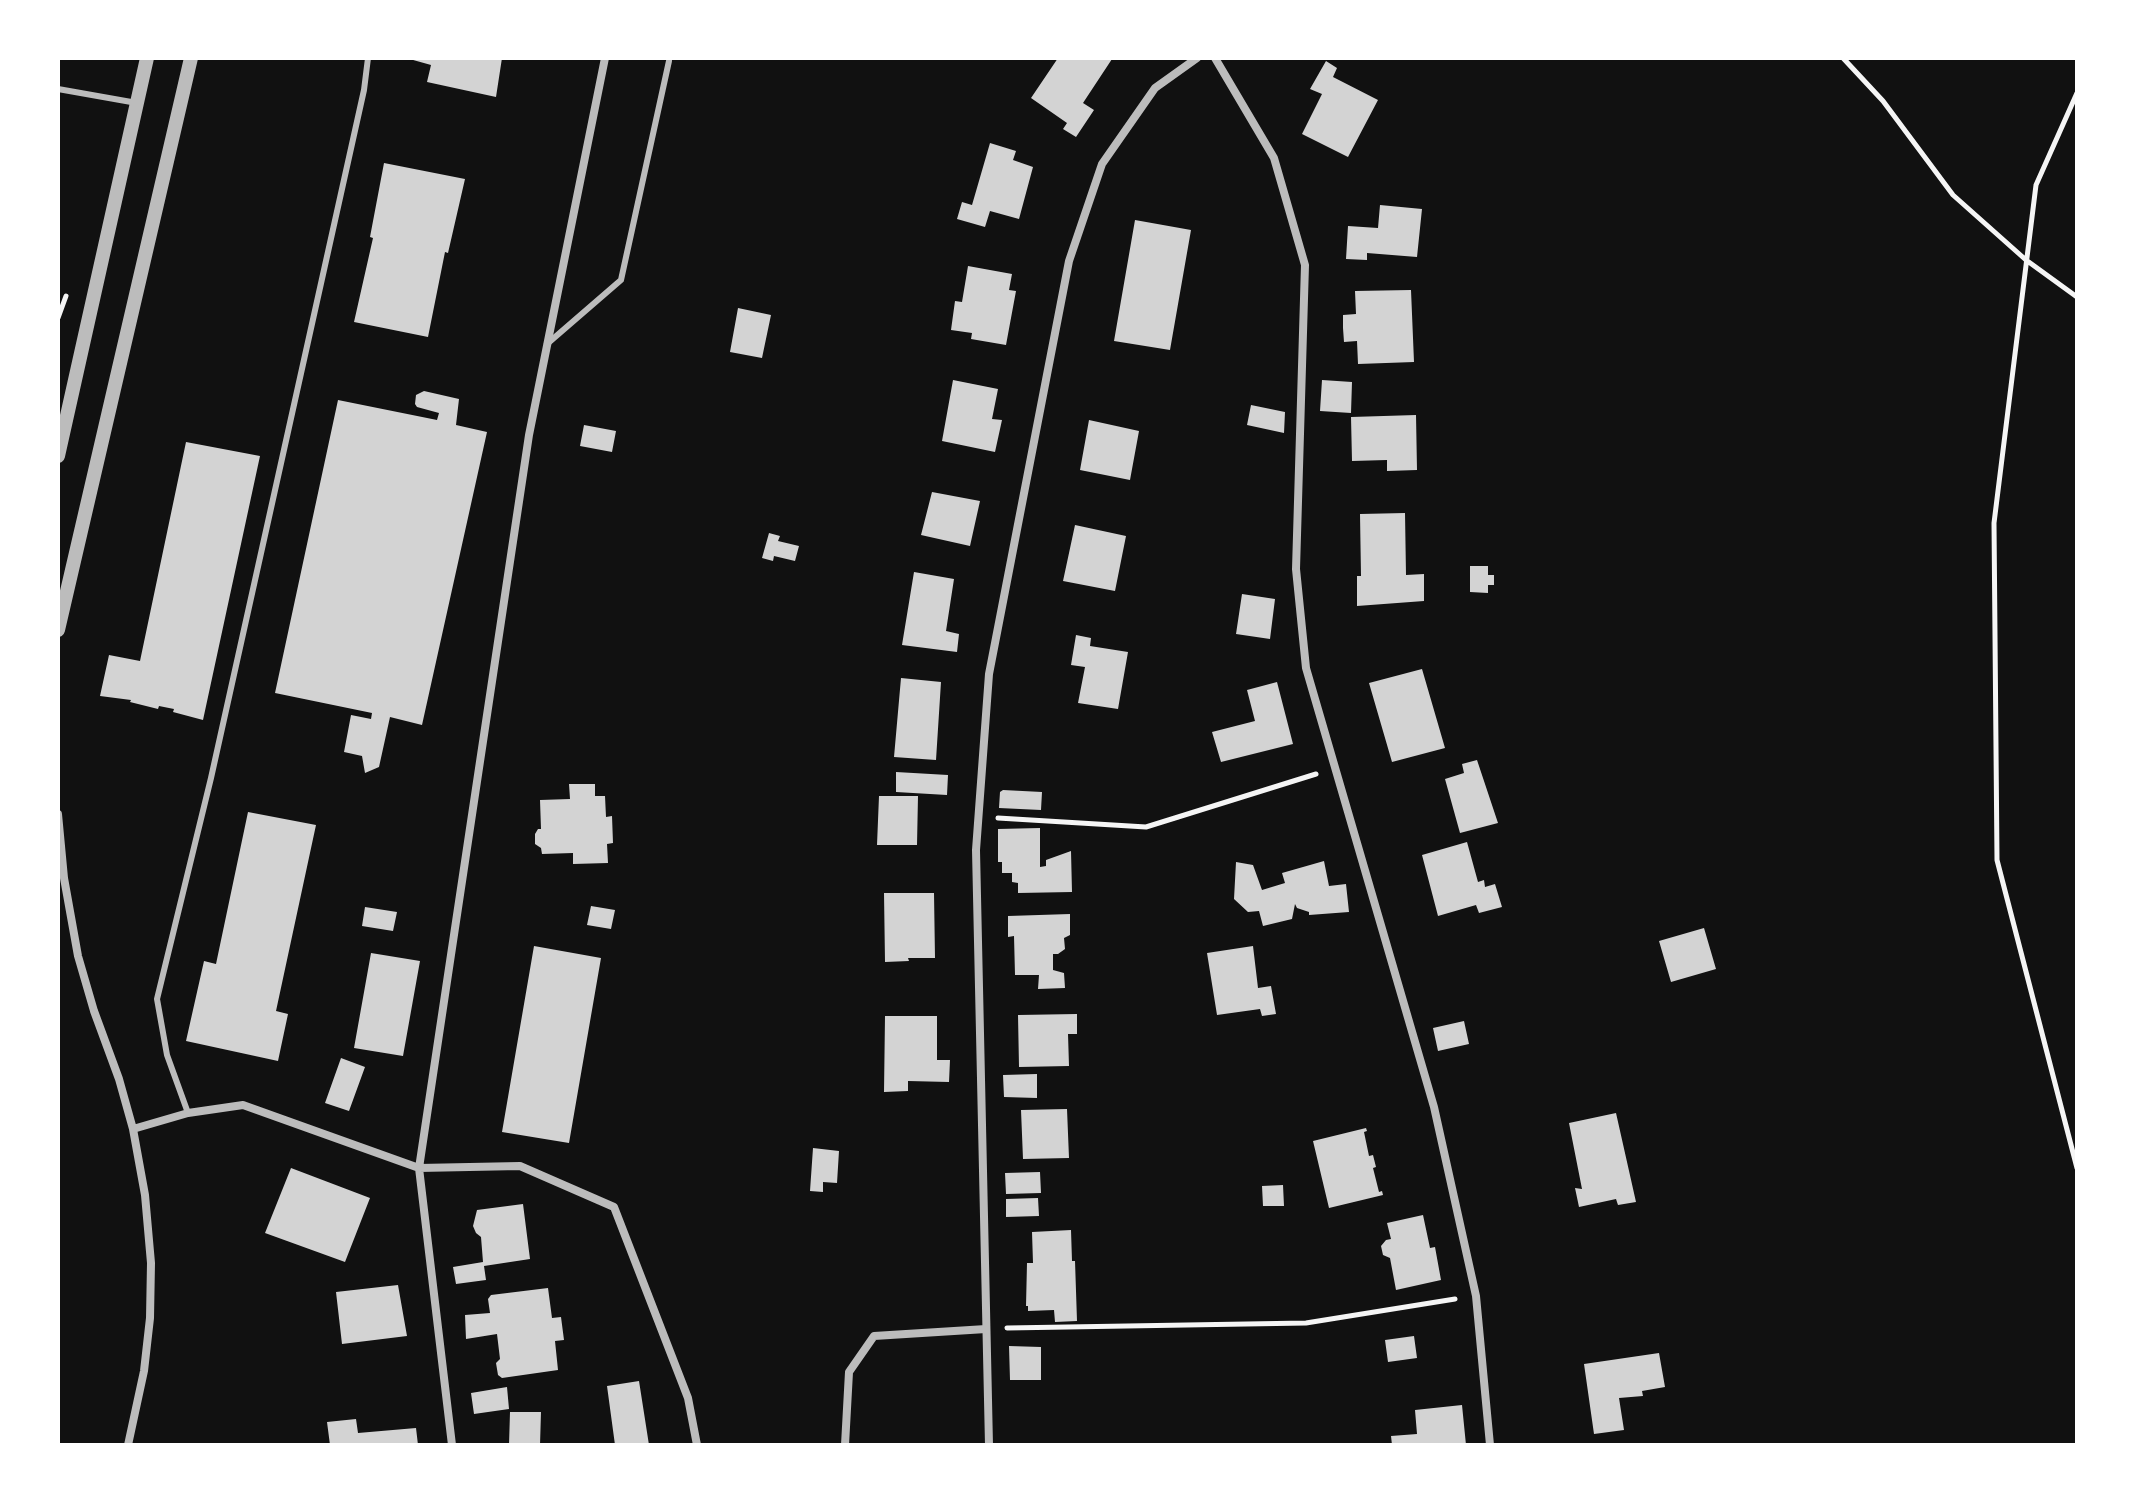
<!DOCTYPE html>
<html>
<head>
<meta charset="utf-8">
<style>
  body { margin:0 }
  #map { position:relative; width:2135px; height:1503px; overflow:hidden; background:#111; font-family:Figtree,sans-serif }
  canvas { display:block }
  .frame { position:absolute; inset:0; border:60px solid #fff; pointer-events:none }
</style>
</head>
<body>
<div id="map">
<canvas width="2135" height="1503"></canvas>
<div class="frame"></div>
</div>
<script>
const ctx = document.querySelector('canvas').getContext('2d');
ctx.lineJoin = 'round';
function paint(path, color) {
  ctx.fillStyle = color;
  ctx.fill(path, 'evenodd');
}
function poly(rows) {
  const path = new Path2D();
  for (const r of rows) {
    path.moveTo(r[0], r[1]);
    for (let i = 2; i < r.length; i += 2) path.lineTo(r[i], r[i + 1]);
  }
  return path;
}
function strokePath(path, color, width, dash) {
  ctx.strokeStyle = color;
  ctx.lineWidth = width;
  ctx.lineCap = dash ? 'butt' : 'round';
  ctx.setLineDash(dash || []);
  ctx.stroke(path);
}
paint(poly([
  [406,58,502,58,496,97,427,82,431,65],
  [1058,58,1112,59,1083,103,1094,110,1076,137,1063,129,1067,123,1031,98],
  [1326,61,1337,68,1333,77,1378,100,1348,157,1302,134,1322,94,1310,89],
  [990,143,1016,151,1013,160,1033,167,1019,219,990,211,985,227,957,219,962,202,972,205],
  [384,163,465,179,448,253,445,252,428,337,354,322,373,238,370,237],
  [1380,205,1422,209,1417,257,1367,253,1367,260,1346,259,1348,226,1378,228],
  [1135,220,1191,230,1170,350,1114,341],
  [968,266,1012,274,1009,290,1016,291,1006,345,971,339,972,333,951,330,955,301,962,302],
  [1411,290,1414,362,1358,364,1357,341,1344,342,1343,328,1343,315,1356,314,1355,291],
  [738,308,771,315,762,358,730,352],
  [953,380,998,389,992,419,1002,420,995,452,942,441],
  [1322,380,1352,382,1351,413,1320,411],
  [424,391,459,399,456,425,487,432,422,725,390,717,379,767,365,773,362,756,344,752,351,715,371,719,372,713,275,693,338,400,437,420,439,413,417,407,415,404,416,395],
  [1251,405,1285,412,1284,433,1247,425],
  [1416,415,1417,470,1387,471,1387,460,1352,461,1351,417],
  [1089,420,1139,431,1130,480,1080,470],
  [584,425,616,431,612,452,580,446],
  [186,442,260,456,203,720,173,712,174,709,159,706,158,709,130,702,131,700,100,696,109,655,140,661],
  [932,492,980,501,970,546,921,535],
  [1405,513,1406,575,1424,574,1424,601,1357,606,1357,576,1361,576,1360,514],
  [1075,525,1126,536,1115,591,1063,581],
  [769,533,780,536,778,541,799,546,795,561,774,556,773,561,762,558],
  [1470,566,1488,566,1488,575,1494,575,1494,585,1488,585,1488,593,1470,592],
  [914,572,954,579,946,631,959,634,957,652,902,645],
  [1242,594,1275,599,1270,639,1236,634],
  [1076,635,1091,638,1090,646,1128,652,1118,709,1078,703,1085,667,1071,665],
  [1422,669,1445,748,1392,762,1369,683],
  [901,678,941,682,936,760,894,757],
  [1277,682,1293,744,1221,762,1212,732,1255,721,1247,690],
  [1477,760,1498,823,1460,833,1445,779,1464,773,1462,764],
  [896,772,948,775,947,795,896,792],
  [569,784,595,784,595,796,605,796,606,817,612,816,613,843,607,844,608,863,573,864,573,853,542,854,541,848,535,844,535,834,538,829,541,829,540,800,570,799],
  [1003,790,1042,792,1041,810,999,808,1000,792],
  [879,796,918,796,917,845,877,845],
  [248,812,316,825,276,1011,288,1014,278,1061,186,1041,204,961,216,964],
  [1040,828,1040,867,1046,866,1046,860,1071,851,1072,892,1018,893,1018,883,1012,882,1012,873,1002,873,1002,862,998,862,998,829],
  [1467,842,1478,882,1484,880,1485,887,1495,884,1502,907,1479,913,1476,905,1438,916,1422,855],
  [1324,861,1329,886,1346,884,1349,912,1309,915,1309,912,1297,908,1295,904,1292,919,1263,926,1259,911,1248,912,1234,899,1236,862,1253,865,1262,890,1285,883,1282,873],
  [884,893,934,893,935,958,908,958,909,961,885,962],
  [591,906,615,910,611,929,587,925],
  [365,907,397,912,393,931,362,926],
  [1070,914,1070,935,1064,938,1065,949,1058,954,1053,954,1053,970,1064,973,1065,988,1038,989,1039,975,1015,975,1014,936,1008,937,1008,916],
  [1704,928,1716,969,1671,982,1659,941],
  [534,946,601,958,569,1143,502,1132],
  [1253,946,1258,988,1271,986,1276,1014,1262,1016,1260,1009,1217,1015,1207,953],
  [371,953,420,961,403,1056,354,1048],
  [1077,1014,1077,1034,1068,1034,1069,1066,1019,1067,1018,1015],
  [885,1016,937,1016,937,1060,950,1060,949,1082,908,1081,908,1091,884,1092],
  [1464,1021,1469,1044,1438,1051,1433,1028],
  [341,1058,365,1067,349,1111,325,1103],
  [1037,1074,1037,1098,1004,1097,1003,1075],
  [1067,1109,1069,1158,1023,1159,1021,1110],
  [1616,1113,1636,1202,1618,1205,1616,1199,1579,1207,1575,1188,1582,1189,1569,1123],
  [1366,1128,1367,1131,1364,1132,1369,1156,1373,1155,1376,1167,1373,1168,1379,1192,1382,1191,1383,1195,1329,1208,1313,1141],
  [813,1148,839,1151,837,1183,823,1182,823,1192,810,1191],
  [291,1168,370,1198,345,1262,265,1233],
  [1040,1172,1041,1193,1006,1194,1005,1173],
  [1283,1185,1284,1206,1263,1206,1262,1186],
  [1038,1198,1039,1216,1006,1217,1006,1199],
  [523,1204,530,1259,484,1266,486,1280,456,1284,453,1267,483,1262,481,1237,476,1233,473,1226,477,1210],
  [1423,1215,1430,1248,1435,1247,1441,1280,1396,1290,1390,1258,1383,1255,1381,1246,1386,1240,1391,1239,1387,1223],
  [1071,1230,1072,1261,1075,1261,1077,1321,1055,1322,1054,1310,1028,1311,1028,1306,1026,1306,1027,1263,1033,1263,1032,1232],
  [398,1285,407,1336,342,1344,336,1292],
  [548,1288,552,1318,561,1317,564,1340,555,1341,558,1370,502,1378,498,1375,496,1363,500,1359,497,1334,466,1339,465,1315,490,1313,488,1299,491,1295],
  [1414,1336,1417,1358,1388,1362,1385,1340],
  [1009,1346,1041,1347,1041,1380,1010,1380],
  [1659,1353,1665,1387,1642,1391,1643,1396,1619,1398,1624,1430,1594,1434,1584,1364],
  [639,1381,649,1445,615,1445,607,1386],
  [507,1387,509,1409,474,1414,471,1393],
  [1462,1405,1466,1445,1392,1445,1391,1436,1417,1434,1415,1410],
  [510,1412,541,1412,540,1445,509,1445],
  [356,1419,358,1433,416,1428,418,1445,330,1445,327,1422]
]), '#d3d3d3');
strokePath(poly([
  [1843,58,1883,101,1953,195,2026,260,2077,297],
  [2077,93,2036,185,1994,523,1997,860,2077,1168],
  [58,318,66,296],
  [998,818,1146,827,1316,774],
  [1007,1328,1306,1323,1455,1299]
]), '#f5f5f5', 5);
strokePath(poly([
  [58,89,137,103],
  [547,344,621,280,669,61],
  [188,1113,167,1055,157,999,211,778,364,90,368,58]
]), '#bcbcbc', 6);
strokePath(poly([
  [1215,58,1274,158,1305,265,1296,569,1306,668,1434,1107,1476,1296,1490,1445],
  [58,814,64,878,78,956,94,1011,119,1079,133,1129,145,1195,151,1263,150,1318,144,1371,128,1445],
  [133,1129,188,1113,243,1105,419,1168,520,1166,614,1207,688,1398,697,1445],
  [452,1445,419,1168,529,435,605,58],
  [845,1445,849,1372,874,1336,986,1329],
  [989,1445,976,850,989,674,1069,261,1102,164,1155,88,1197,58]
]), '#bcbcbc', 8);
strokePath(poly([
  [58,456,147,58],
  [58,630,191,58]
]), '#bcbcbc', 14);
</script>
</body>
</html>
